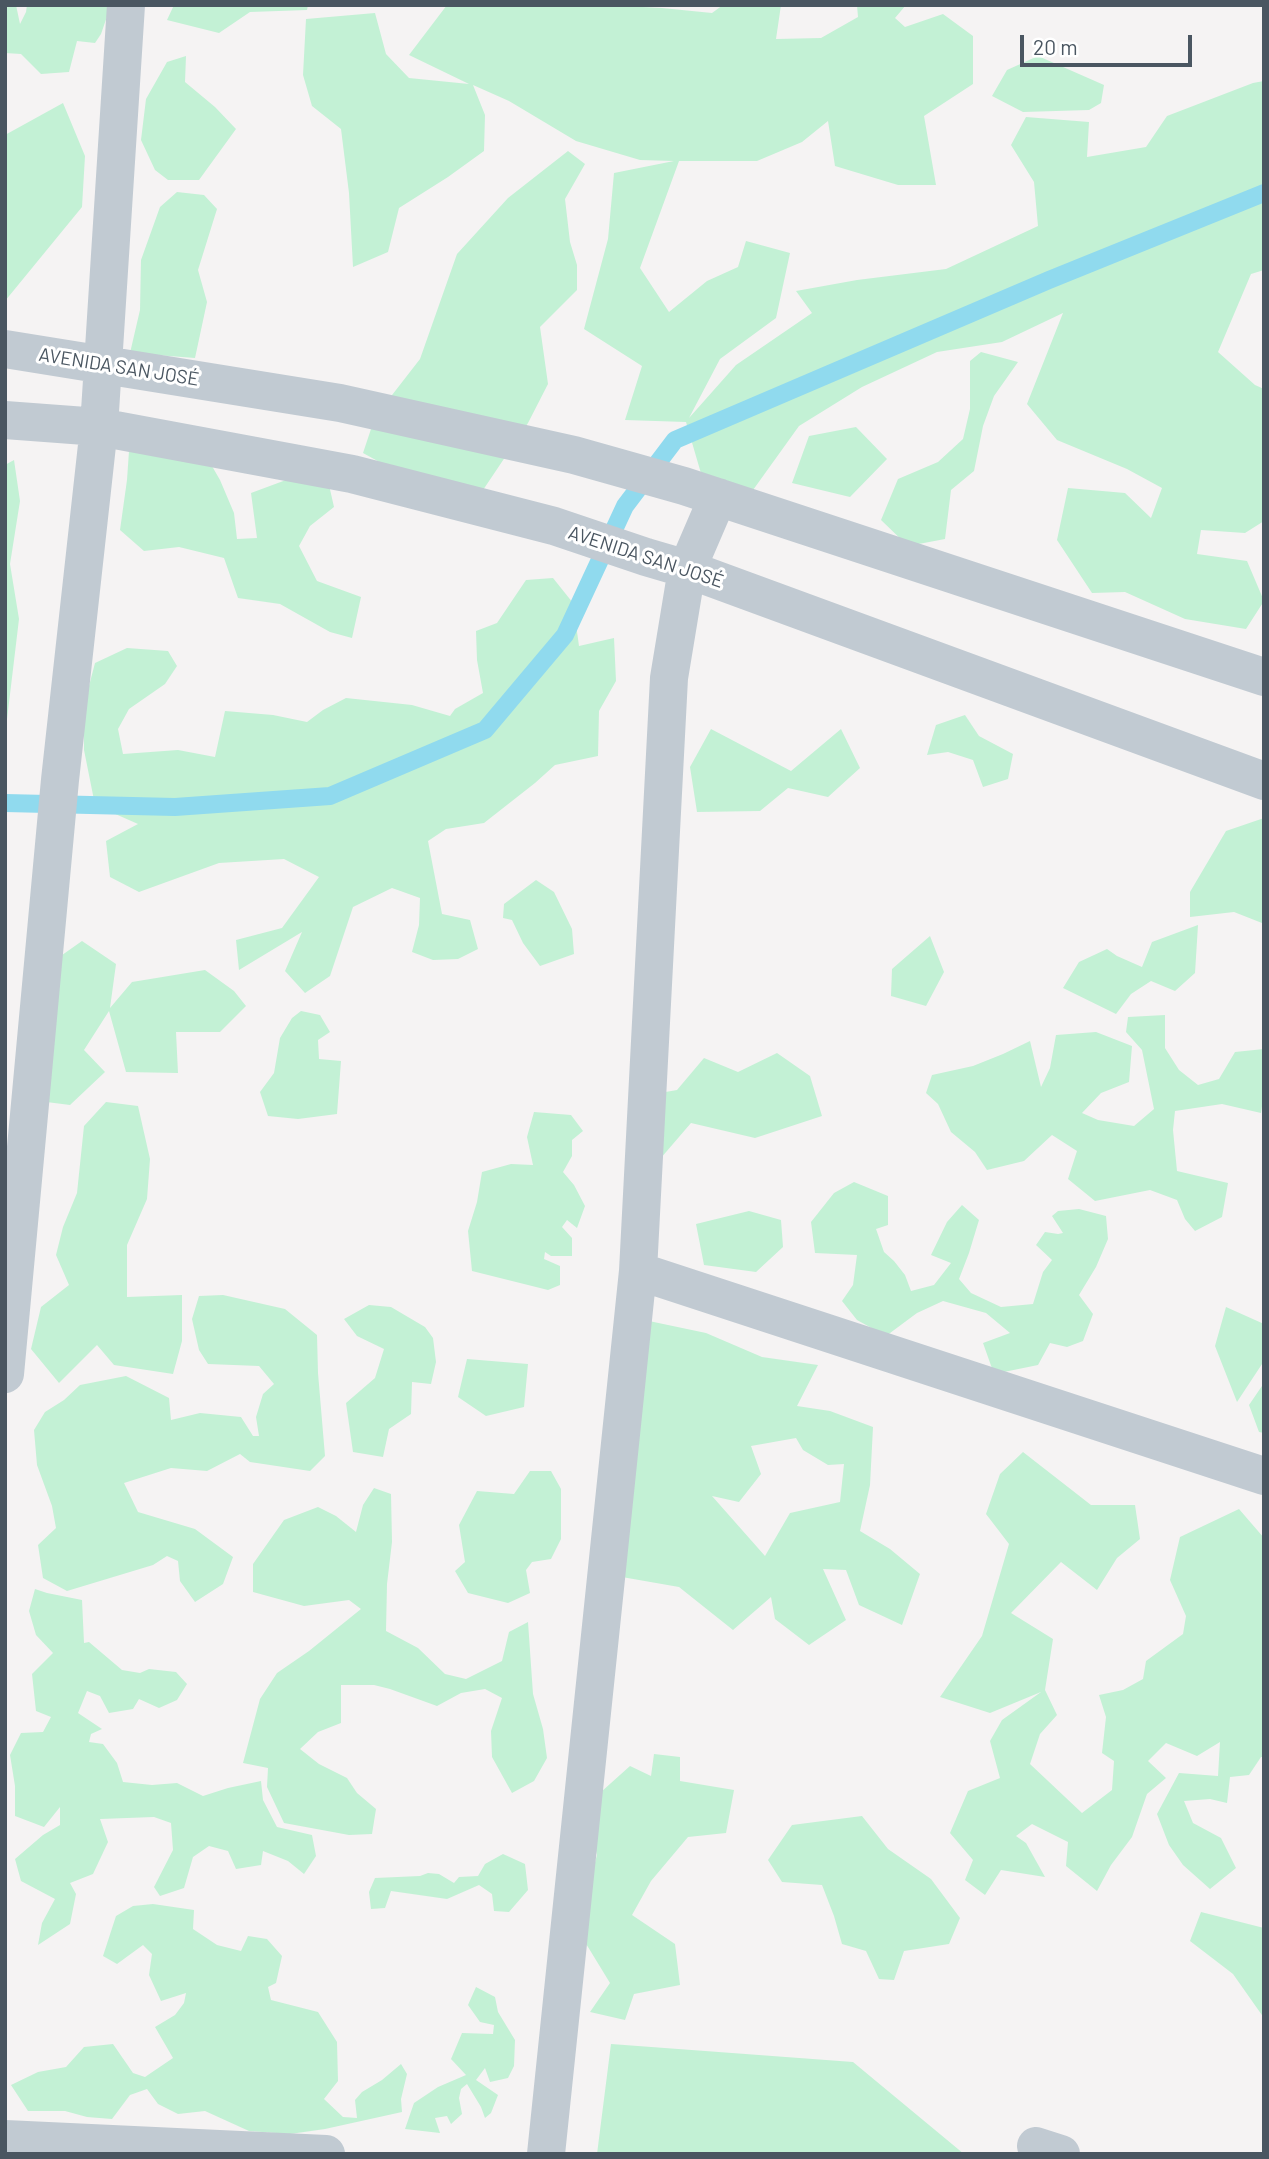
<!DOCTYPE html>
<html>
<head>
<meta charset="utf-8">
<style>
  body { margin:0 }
  #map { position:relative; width:1269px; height:2159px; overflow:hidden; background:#f5f3f3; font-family:Barlow,sans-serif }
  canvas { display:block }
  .frame { position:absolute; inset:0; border:7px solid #4a5661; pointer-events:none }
  .scale { position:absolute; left:1020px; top:35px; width:172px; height:32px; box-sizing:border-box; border:4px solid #4a5661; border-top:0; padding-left:9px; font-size:21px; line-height:24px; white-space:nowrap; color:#4a5661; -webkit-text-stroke:5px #fff; paint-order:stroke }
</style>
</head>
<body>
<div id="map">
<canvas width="1269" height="2159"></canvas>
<div class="frame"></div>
<div class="scale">20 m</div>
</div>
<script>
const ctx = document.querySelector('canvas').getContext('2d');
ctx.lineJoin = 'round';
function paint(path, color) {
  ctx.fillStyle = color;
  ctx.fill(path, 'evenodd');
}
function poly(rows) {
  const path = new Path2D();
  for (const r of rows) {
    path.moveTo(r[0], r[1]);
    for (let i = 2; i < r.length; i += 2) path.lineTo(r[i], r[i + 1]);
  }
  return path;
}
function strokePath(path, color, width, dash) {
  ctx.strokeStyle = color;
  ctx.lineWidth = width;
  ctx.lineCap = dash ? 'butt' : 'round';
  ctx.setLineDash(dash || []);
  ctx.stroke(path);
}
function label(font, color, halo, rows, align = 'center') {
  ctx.font = font + ' Barlow,sans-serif';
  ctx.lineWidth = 6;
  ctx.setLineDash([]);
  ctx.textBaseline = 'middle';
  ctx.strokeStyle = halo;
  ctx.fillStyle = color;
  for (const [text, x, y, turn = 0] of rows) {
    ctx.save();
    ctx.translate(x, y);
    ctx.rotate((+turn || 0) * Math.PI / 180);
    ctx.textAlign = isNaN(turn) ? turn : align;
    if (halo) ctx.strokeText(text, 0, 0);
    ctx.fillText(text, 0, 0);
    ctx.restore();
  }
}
paint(poly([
  [5,5,16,5,20,24,26,12,27,5,111,5,101,34,95,43,77,41,69,72,41,74,21,54,5,53],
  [174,5,308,5,307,10,250,12,219,33,167,20],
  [447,5,604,5,662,8,712,13,723,5,781,5,776,39,821,38,858,17,857,5,906,5,895,18,905,27,943,14,973,36,973,84,924,116,936,185,898,185,835,166,828,121,802,142,757,161,679,161,640,268,669,312,707,281,738,267,746,241,790,253,776,318,720,359,689,418,736,365,812,313,796,291,857,280,946,269,1038,226,1034,182,1011,145,1026,117,1089,122,1087,157,1146,147,1167,116,1253,83,1264,81,1264,270,1251,274,1218,352,1255,385,1264,389,1264,521,1245,533,1201,530,1197,554,1247,561,1264,601,1246,629,1185,619,1125,592,1092,593,1057,540,1068,488,1125,493,1151,518,1162,488,1127,469,1057,440,1027,404,1063,313,1002,342,937,352,862,387,799,426,748,497,712,511,686,422,625,420,642,366,584,329,608,239,614,173,674,161,640,160,576,141,509,101,473,85,485,115,484,151,448,177,399,208,388,252,353,267,349,193,341,129,312,106,303,75,306,19,375,13,386,54,409,78,469,84,409,55],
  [186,56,185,82,215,107,236,129,199,180,168,180,155,170,141,140,146,99,167,62],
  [1038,56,1104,85,1101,103,1089,110,1023,112,992,96,1007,70],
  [63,103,85,156,82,207,5,301,5,135],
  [568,151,585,164,565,199,570,242,577,265,577,290,540,327,548,384,528,423,481,493,445,498,363,453,375,417,420,359,457,254,508,198],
  [177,192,204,195,217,209,198,270,207,302,195,358,130,353,140,310,141,260,160,207],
  [981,352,1018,362,994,396,983,426,974,471,951,490,945,539,908,546,881,520,898,479,938,462,963,439,970,409,970,361],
  [856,427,887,459,850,497,792,483,809,436],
  [129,451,205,454,220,480,234,513,237,539,257,538,251,493,286,480,329,485,334,507,310,526,299,546,317,581,361,597,352,638,330,632,280,604,238,598,224,558,179,547,144,551,120,530,127,480],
  [14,460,20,501,10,564,19,619,5,736,5,465],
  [553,578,573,603,579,646,614,638,616,681,599,711,598,756,555,765,535,783,484,823,446,829,428,841,442,914,470,920,478,949,458,959,433,960,412,952,419,925,420,898,392,888,353,907,330,976,305,993,285,971,302,932,239,970,236,940,282,928,319,877,284,859,219,863,139,892,110,877,106,841,138,824,95,805,84,750,84,705,95,663,127,648,168,651,177,666,165,684,129,709,118,729,123,754,178,750,215,757,225,711,273,715,307,722,323,710,346,698,412,705,450,716,455,709,483,693,477,660,476,631,497,623,526,580],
  [965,715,979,736,1013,754,1008,779,983,787,973,760,948,752,927,755,936,725],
  [711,729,791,771,841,729,860,768,828,797,788,788,760,811,697,812,690,767],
  [1264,818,1264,922,1262,923,1234,912,1190,917,1190,892,1226,831],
  [536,880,554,892,572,929,574,954,540,966,523,943,512,920,503,918,504,904],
  [1198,925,1195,973,1175,991,1151,981,1131,994,1116,1014,1063,988,1079,962,1107,949,1117,956,1142,967,1152,942],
  [930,936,944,972,926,1006,891,996,892,969],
  [82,941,116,964,110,1008,132,982,205,970,234,991,246,1006,220,1032,176,1032,178,1073,126,1072,109,1011,84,1050,105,1072,70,1105,31,1100,55,960],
  [301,1011,320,1015,330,1032,318,1040,319,1059,341,1061,337,1114,298,1119,268,1116,260,1092,274,1073,280,1038,292,1018],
  [1165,1015,1165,1048,1179,1070,1198,1085,1219,1079,1235,1052,1264,1049,1264,1093,1261,1113,1222,1104,1175,1111,1173,1130,1177,1171,1228,1183,1222,1217,1195,1231,1185,1219,1177,1200,1150,1190,1095,1201,1068,1179,1077,1151,1052,1135,1024,1161,987,1170,975,1152,951,1132,938,1104,926,1093,932,1075,973,1066,1003,1054,1030,1041,1041,1087,1050,1068,1056,1035,1096,1032,1132,1046,1129,1082,1101,1093,1082,1113,1098,1120,1134,1126,1154,1109,1142,1050,1126,1032,1128,1017],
  [777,1053,810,1076,822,1116,755,1138,691,1123,642,1180,637,1097,677,1090,704,1058,738,1072],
  [106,1102,138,1106,150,1159,147,1199,127,1245,127,1297,182,1295,182,1341,173,1374,114,1365,97,1345,59,1383,31,1349,41,1307,69,1285,56,1255,63,1227,77,1193,84,1126],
  [534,1112,571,1115,583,1131,572,1140,572,1156,563,1172,574,1185,585,1206,577,1228,567,1220,562,1227,572,1238,572,1256,551,1256,545,1252,544,1259,560,1266,560,1285,548,1290,472,1271,468,1231,477,1202,482,1172,511,1164,533,1165,527,1137],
  [854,1182,888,1196,888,1225,876,1229,884,1252,894,1261,905,1275,911,1291,934,1285,951,1263,931,1255,947,1222,962,1205,979,1220,969,1253,959,1279,971,1293,1001,1307,1033,1304,1043,1272,1052,1260,1036,1245,1045,1232,1058,1234,1063,1233,1052,1216,1058,1211,1079,1209,1106,1216,1108,1239,1096,1267,1079,1295,1093,1314,1083,1341,1067,1347,1050,1343,1038,1365,994,1374,983,1343,1010,1333,986,1313,943,1301,917,1313,886,1336,857,1320,842,1301,853,1285,857,1255,815,1253,811,1222,834,1193],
  [749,1211,781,1220,783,1247,756,1272,704,1265,696,1224],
  [223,1295,285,1309,317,1335,318,1373,325,1456,310,1471,250,1462,240,1454,207,1471,171,1468,124,1483,138,1512,195,1529,233,1557,223,1584,195,1602,180,1581,178,1561,167,1556,153,1565,67,1591,43,1578,38,1545,56,1528,52,1506,37,1465,34,1430,45,1412,64,1400,80,1385,126,1376,169,1398,171,1420,200,1413,241,1417,253,1436,259,1436,256,1417,263,1394,274,1384,259,1366,208,1364,199,1350,192,1319,199,1296],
  [369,1305,391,1307,425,1327,433,1338,436,1362,431,1384,412,1382,411,1414,389,1429,383,1457,353,1452,346,1403,375,1378,384,1349,357,1336,344,1319],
  [1226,1307,1264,1324,1264,1361,1237,1402,1215,1346],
  [630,1317,706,1333,762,1357,818,1365,797,1406,830,1411,873,1427,870,1485,860,1531,890,1549,920,1574,902,1625,859,1605,846,1570,823,1569,846,1620,809,1645,775,1619,771,1597,733,1630,679,1587,599,1573],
  [796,1438,803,1450,828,1465,844,1464,840,1502,790,1513,765,1556,712,1496,739,1502,761,1474,751,1446],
  [467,1359,528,1364,524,1407,486,1416,458,1397],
  [1264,1383,1264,1433,1259,1432,1249,1405],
  [1023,1452,1091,1505,1135,1505,1140,1539,1117,1558,1097,1590,1061,1562,1011,1613,1053,1639,1045,1690,1057,1715,1040,1734,1030,1764,1082,1813,1112,1790,1114,1761,1102,1753,1106,1717,1099,1695,1123,1690,1143,1679,1146,1661,1183,1634,1186,1616,1170,1580,1180,1537,1239,1509,1264,1538,1264,1757,1261,1757,1249,1775,1230,1777,1227,1803,1210,1799,1184,1801,1193,1823,1221,1838,1236,1868,1210,1889,1183,1865,1169,1845,1157,1814,1179,1773,1218,1776,1220,1742,1197,1756,1166,1743,1148,1761,1166,1778,1147,1794,1132,1837,1111,1865,1097,1891,1066,1866,1068,1842,1032,1824,1016,1836,1026,1843,1045,1877,1001,1870,985,1895,965,1880,973,1860,950,1833,968,1791,1000,1778,990,1741,1002,1720,1041,1692,990,1713,940,1697,982,1636,1009,1544,986,1514,1000,1474],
  [530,1471,551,1471,561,1489,561,1539,551,1559,532,1562,526,1570,530,1593,508,1603,468,1593,455,1571,465,1562,459,1525,477,1491,514,1494],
  [374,1488,391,1494,392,1542,387,1584,386,1631,418,1648,445,1674,466,1679,502,1661,509,1632,528,1622,533,1694,543,1729,547,1758,534,1781,512,1793,492,1757,491,1731,502,1698,485,1689,461,1693,437,1706,390,1689,374,1685,341,1685,341,1723,318,1732,300,1749,319,1764,347,1778,357,1793,376,1809,372,1834,349,1835,284,1823,267,1787,268,1768,243,1763,260,1699,277,1673,309,1651,361,1609,349,1600,304,1606,253,1592,253,1564,284,1520,318,1507,336,1516,356,1532,363,1505],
  [35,1589,47,1593,82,1600,84,1643,89,1642,122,1670,140,1673,149,1669,176,1672,187,1684,177,1700,159,1708,139,1699,133,1709,109,1713,100,1696,87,1691,78,1713,102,1729,91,1734,89,1742,103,1744,117,1763,123,1782,152,1785,177,1783,203,1796,228,1788,261,1781,263,1800,277,1827,312,1835,316,1856,304,1874,288,1861,263,1851,261,1865,236,1869,228,1851,209,1846,193,1857,184,1888,160,1896,154,1887,173,1850,171,1823,154,1817,100,1819,108,1842,93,1874,70,1883,76,1894,70,1924,38,1945,42,1923,55,1899,21,1881,15,1859,43,1835,60,1825,60,1807,44,1827,15,1816,15,1786,10,1755,21,1733,43,1732,51,1717,36,1711,32,1674,53,1653,36,1635,29,1611],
  [654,1754,680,1757,680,1781,734,1790,726,1833,688,1837,651,1881,632,1915,675,1944,680,1985,634,1994,625,2020,590,2012,610,1983,577,1929,597,1855,590,1827,601,1792,630,1766,651,1776],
  [862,1816,888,1849,931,1879,960,1918,949,1944,904,1951,894,1980,879,1979,866,1951,842,1944,834,1916,822,1885,782,1882,768,1860,792,1825],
  [503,1854,525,1864,528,1890,509,1912,494,1911,492,1894,479,1885,447,1899,391,1891,385,1908,371,1909,369,1892,375,1878,420,1876,428,1873,439,1874,454,1883,459,1877,478,1876,485,1864],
  [153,1904,194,1910,193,1929,217,1945,241,1951,248,1936,267,1939,282,1956,276,1983,268,1987,271,2000,318,2012,337,2042,338,2081,324,2099,343,2117,357,2118,355,2100,362,2092,382,2080,401,2064,407,2074,401,2099,402,2112,325,2129,290,2134,249,2131,205,2111,178,2114,158,2104,147,2089,130,2095,112,2119,87,2117,65,2111,28,2111,11,2085,38,2072,66,2067,84,2047,113,2044,133,2073,145,2077,173,2058,155,2027,175,2015,184,2003,186,1993,161,2001,149,1975,152,1954,143,1945,117,1964,103,1956,116,1916,133,1906],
  [1201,1912,1264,1928,1264,2018,1233,1974,1190,1941],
  [476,1987,495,1997,498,2012,515,2040,514,2066,508,2078,490,2082,485,2068,476,2080,498,2095,491,2113,485,2118,481,2107,467,2084,461,2089,459,2098,462,2114,451,2124,447,2116,435,2118,440,2133,405,2129,414,2103,438,2087,466,2075,451,2059,462,2033,493,2034,494,2025,480,2022,468,2005],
  [611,2044,853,2062,964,2154,597,2154]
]), '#c3f1d5');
strokePath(poly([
  [5,803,175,807,330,796,485,730,565,635,625,506,675,440,1049,280,1264,193]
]), '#90daee', 18);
strokePath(poly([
  [5,349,340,403,574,455,684,486,1264,677],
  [5,420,99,427,352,474,554,526,646,557,687,569,1264,781],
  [638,1271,1264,1476],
  [5,1374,60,780,99,427,126,5],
  [5,2139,326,2154],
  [1036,2146,1061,2154],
  [546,2154,638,1271,669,678,687,569,718,497]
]), '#c1cad2', 38);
label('19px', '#4a5661', '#fff', [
  ["AVENIDA SAN JOSÉ",119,367,9],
  ["AVENIDA SAN JOSÉ",646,557,18]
]);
</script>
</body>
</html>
